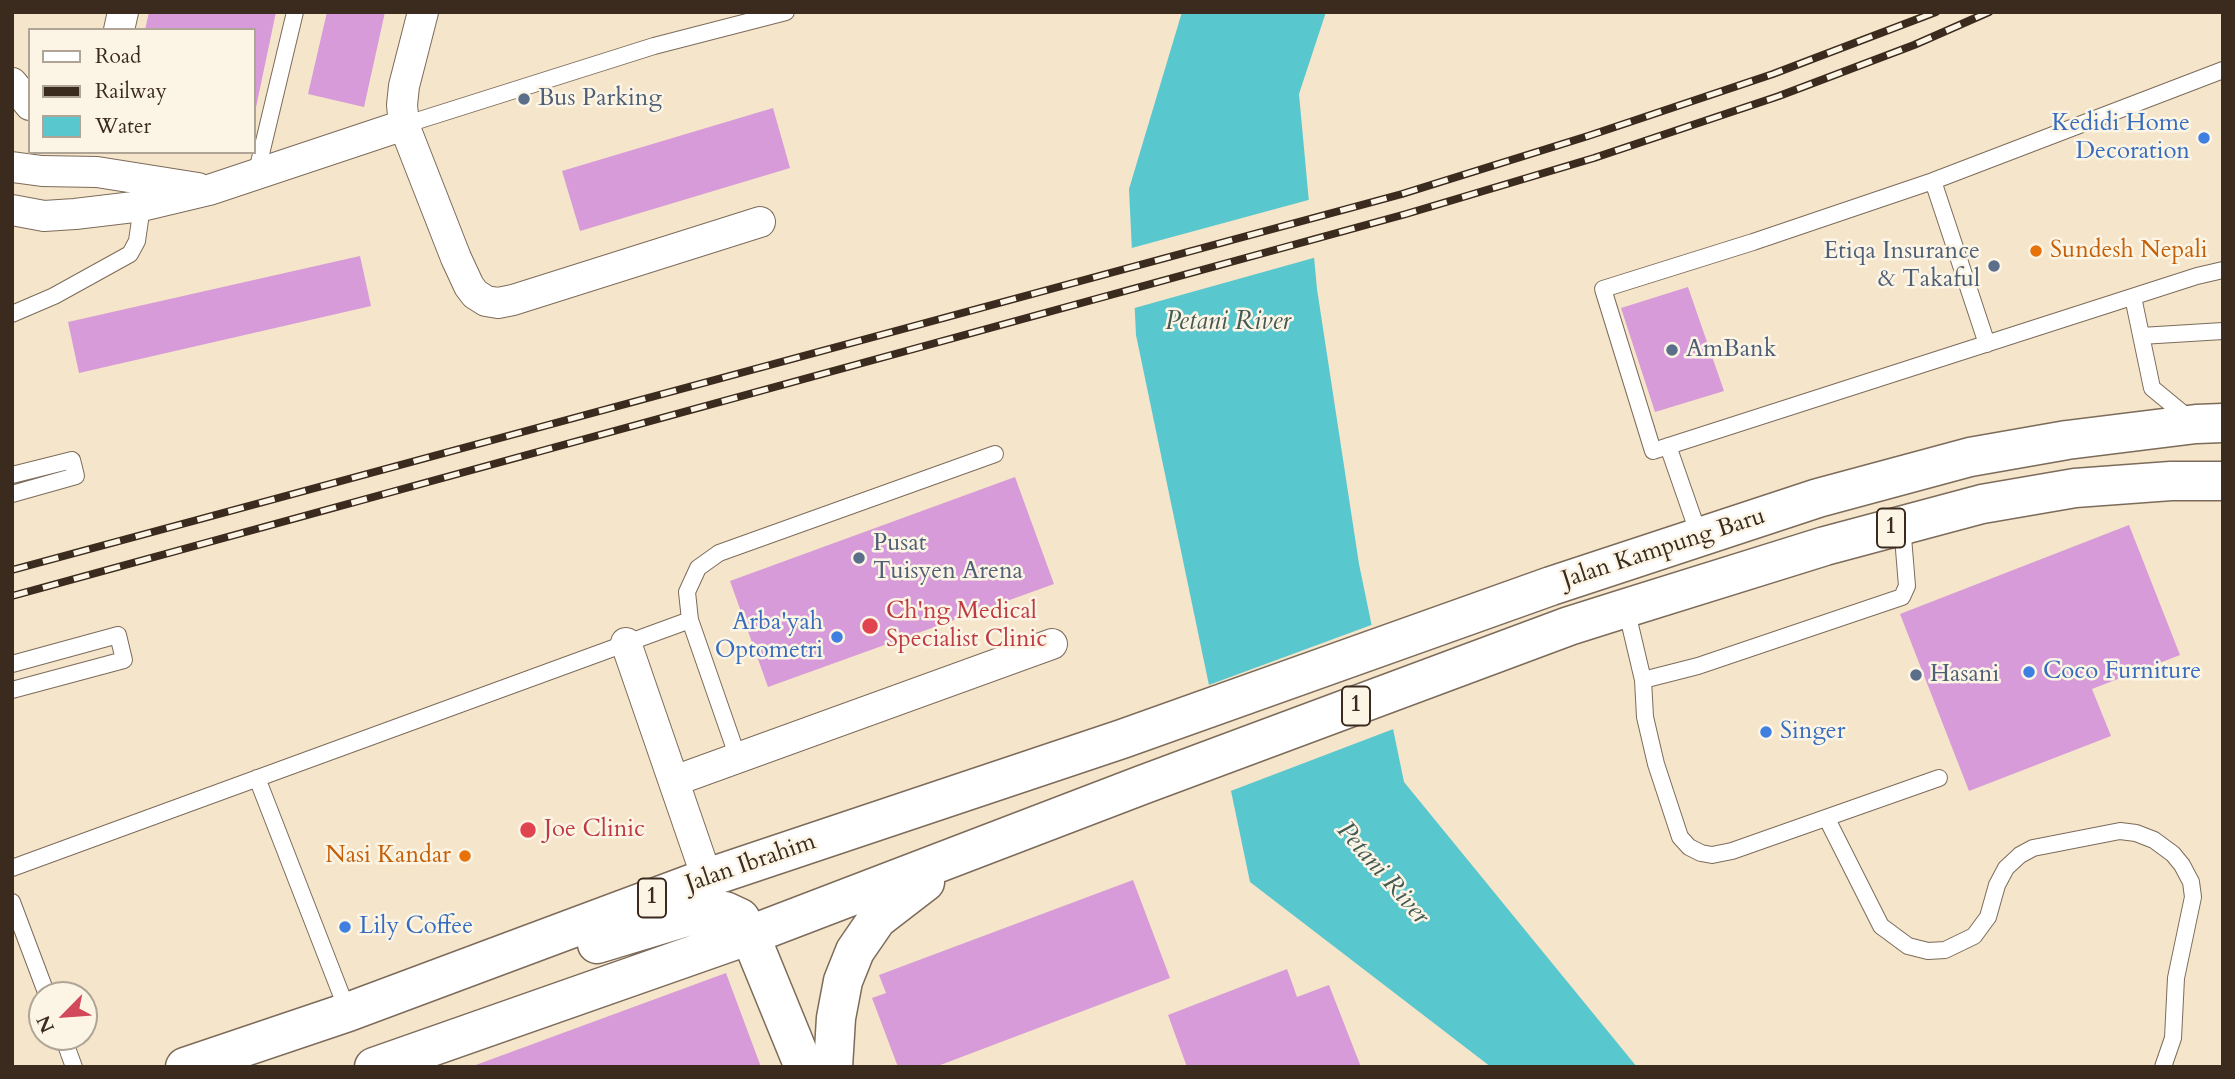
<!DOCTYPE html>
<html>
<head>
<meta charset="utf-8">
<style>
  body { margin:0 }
  #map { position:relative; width:2235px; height:1079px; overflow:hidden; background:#f5e5ca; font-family:Cardo,serif }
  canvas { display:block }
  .frame { position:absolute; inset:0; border:14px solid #3b2a1e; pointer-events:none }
  .legend { position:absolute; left:28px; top:28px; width:228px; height:126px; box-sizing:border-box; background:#fcf5e5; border:2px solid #afa495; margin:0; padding:9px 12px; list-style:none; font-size:21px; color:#3b2a1e }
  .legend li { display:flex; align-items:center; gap:14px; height:35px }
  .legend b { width:35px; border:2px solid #afa495 }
  .north { position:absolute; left:28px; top:981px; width:70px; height:70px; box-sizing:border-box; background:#fcf5e5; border:2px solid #afa495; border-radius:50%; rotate:245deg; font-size:19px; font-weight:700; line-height:28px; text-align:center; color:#3b2a1e }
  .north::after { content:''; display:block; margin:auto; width:24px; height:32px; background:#d1495b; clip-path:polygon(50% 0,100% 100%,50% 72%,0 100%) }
</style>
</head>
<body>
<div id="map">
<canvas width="2235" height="1079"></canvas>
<div class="frame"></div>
<ul class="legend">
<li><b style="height:9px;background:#fff"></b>Road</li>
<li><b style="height:9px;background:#3b2a1e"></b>Railway</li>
<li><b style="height:19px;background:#59c7ce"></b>Water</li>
</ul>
<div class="north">N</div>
</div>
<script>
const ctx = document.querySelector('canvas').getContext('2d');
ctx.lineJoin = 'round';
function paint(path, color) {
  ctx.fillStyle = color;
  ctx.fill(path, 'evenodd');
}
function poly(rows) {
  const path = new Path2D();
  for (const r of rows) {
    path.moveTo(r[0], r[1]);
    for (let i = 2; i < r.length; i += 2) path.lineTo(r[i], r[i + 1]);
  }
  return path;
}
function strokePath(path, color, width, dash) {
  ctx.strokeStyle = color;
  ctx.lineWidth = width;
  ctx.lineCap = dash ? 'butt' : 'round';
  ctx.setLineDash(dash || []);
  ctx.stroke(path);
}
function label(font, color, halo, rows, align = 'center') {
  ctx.font = font + ' Cardo,serif';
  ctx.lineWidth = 5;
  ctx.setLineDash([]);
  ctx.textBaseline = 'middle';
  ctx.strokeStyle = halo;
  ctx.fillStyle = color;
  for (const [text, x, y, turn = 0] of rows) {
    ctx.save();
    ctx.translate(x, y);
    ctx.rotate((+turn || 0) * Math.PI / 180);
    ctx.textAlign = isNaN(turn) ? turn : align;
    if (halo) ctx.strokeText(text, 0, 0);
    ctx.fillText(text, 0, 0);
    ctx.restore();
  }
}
paint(poly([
  [1182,12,1326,12,1299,94,1317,289,1359,564,1404,782,1637,1067,1491,1067,1250,882,1136,335,1129,189]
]), '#59c7ce');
paint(poly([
  [1312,199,1317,257,1131,309,1128,249],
  [1374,624,1396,728,1228,792,1206,686]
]), '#f5e5ca');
paint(poly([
  [149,12,276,12,255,112,254,30,145,30],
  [327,12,385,12,364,107,308,94],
  [773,108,790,168,580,231,562,171],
  [360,256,371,306,79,373,68,322],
  [1688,287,1724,391,1655,412,1621,308],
  [1015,477,1054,584,768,687,730,581],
  [2129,525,2180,655,2092,689,2111,736,1969,791,1900,614],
  [1133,880,1170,978,935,1067,898,1067,872,998,886,993,879,975],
  [1287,969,1297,997,1329,985,1361,1067,1187,1067,1168,1015],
  [726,973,761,1067,473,1067,473,1066]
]), '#d69bd8');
const lane = poly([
  [2223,70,1933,181,1753,242,1603,289,1653,451,2197,276,2223,270],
  [404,125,654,46,786,12],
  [256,175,295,12],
  [1933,181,1987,344],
  [2133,297,2152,388,2192,421],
  [12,314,54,296,130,254,137,241,142,206],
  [2141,336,2223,331],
  [1668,446,1700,538],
  [12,475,72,460,76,476,12,494],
  [1626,608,1643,680,1645,717,1656,764,1680,837,1689,847,1701,853,1712,855,1732,851,1939,778],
  [12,664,118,635,124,660,12,690],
  [1643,680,1698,666,1902,597,1907,586,1902,525],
  [738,758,690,620,687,592,698,568,719,553,995,454],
  [257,778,348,1012],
  [1827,819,1881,926,1908,946,1928,951,1945,950,1974,936,1988,917,1997,885,2006,868,2020,855,2033,848,2120,831,2136,833,2154,840,2173,854,2182,865,2191,882,2193,897,2176,978,2173,1038,2163,1067],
  [12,868,690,620],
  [12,902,47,995],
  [63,1037,74,1067]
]);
const street = poly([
  [423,12,404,86,402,105,404,125,456,258,469,286,475,294,486,301,498,303,513,300,760,222],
  [119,30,123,12],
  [12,83,30,105],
  [12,167,42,171,97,172,198,188],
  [12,210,44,216,75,214,142,206,209,190,404,125],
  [626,643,707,878],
  [674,781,1052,644]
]);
const secondary = poly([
  [750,935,804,1067]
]);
const primary = poly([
  [597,944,706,911,725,911,740,918,750,935],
  [185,1067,348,1012,707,878,1122,739,1551,586,1818,498,1970,457,2067,440,2196,424,2223,423],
  [374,1067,750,935,1142,785,1569,626,1626,608,1825,546,1982,504,2075,488,2171,481,2223,481],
  [833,1067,836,1018,843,981,855,951,877,919,925,882]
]);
strokePath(lane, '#7c6b5a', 18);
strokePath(street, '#7c6b5a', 32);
strokePath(secondary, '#7c6b5a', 41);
strokePath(primary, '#7c6b5a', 41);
strokePath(lane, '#fff', 16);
strokePath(street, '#fff', 30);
strokePath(secondary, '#fff', 38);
strokePath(primary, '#fff', 38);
const rail = poly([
  [12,570,1402,194,1588,136,1773,74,1936,12],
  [12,596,1406,214,1594,158,1779,96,1914,45,1989,12]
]);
strokePath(rail, '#3b2a1e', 8);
strokePath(rail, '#fcf5e5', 5, [16]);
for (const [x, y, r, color] of [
  [524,99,7,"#5c6f8a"],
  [2204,138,7,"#3f7fe0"],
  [2036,251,7,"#e8710a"],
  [1994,266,7,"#5c6f8a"],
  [1672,350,7,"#5c6f8a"],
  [859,558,7,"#5c6f8a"],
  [870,626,9,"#e0444e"],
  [837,637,7,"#3f7fe0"],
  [2029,672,7,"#3f7fe0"],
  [1916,675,7,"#5c6f8a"],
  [1766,732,7,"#3f7fe0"],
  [528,830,9,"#e0444e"],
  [465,856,7,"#e8710a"],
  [345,927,7,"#3f7fe0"]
]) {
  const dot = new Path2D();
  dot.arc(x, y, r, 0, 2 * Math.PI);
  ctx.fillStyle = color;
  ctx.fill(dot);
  strokePath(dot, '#fcf5e5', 2.5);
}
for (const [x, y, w] of [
  [1891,528,28],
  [1356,706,28],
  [652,898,28]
]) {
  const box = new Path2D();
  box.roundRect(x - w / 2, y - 19.5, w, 39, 5);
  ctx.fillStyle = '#fcf5e5';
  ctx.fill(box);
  strokePath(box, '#3b2a1e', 2);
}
label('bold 23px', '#3b2a1e', null, [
  ["1",1891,528],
  ["1",1356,706],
  ["1",652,898]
]);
label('24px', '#4e5e75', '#fcf5e5', [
  ["Bus Parking",538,99],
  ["Etiqa Insurance",1980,252,"right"],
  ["& Takaful",1980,280,"right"],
  ["AmBank",1686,350],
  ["Pusat",873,544],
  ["Tuisyen Arena",873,572],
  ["Hasani",1930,675]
], 'left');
label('24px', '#366cbe', '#fcf5e5', [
  ["Kedidi Home",2190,124,"right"],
  ["Decoration",2190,152,"right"],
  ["Arba'yah",823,623,"right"],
  ["Optometri",823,651,"right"],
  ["Coco Furniture",2043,672],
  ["Singer",1780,732],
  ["Lily Coffee",359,927]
], 'left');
label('24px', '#c56008', '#fcf5e5', [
  ["Sundesh Nepali",2050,251],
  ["Nasi Kandar",451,856,"right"]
], 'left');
label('24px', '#3b2a1e', '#fcf5e5', [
  ["Jalan Kampung Baru",1664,549,-18],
  ["Jalan Ibrahim",751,864,-19]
]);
label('24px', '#be3a42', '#fcf5e5', [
  ["Ch'ng Medical",886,612],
  ["Specialist Clinic",886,640],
  ["Joe Clinic",544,830]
], 'left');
label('italic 26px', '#445953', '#fcf5e5', [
  ["Petani River",1228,323],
  ["Petani River",1382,874,49]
]);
</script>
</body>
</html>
